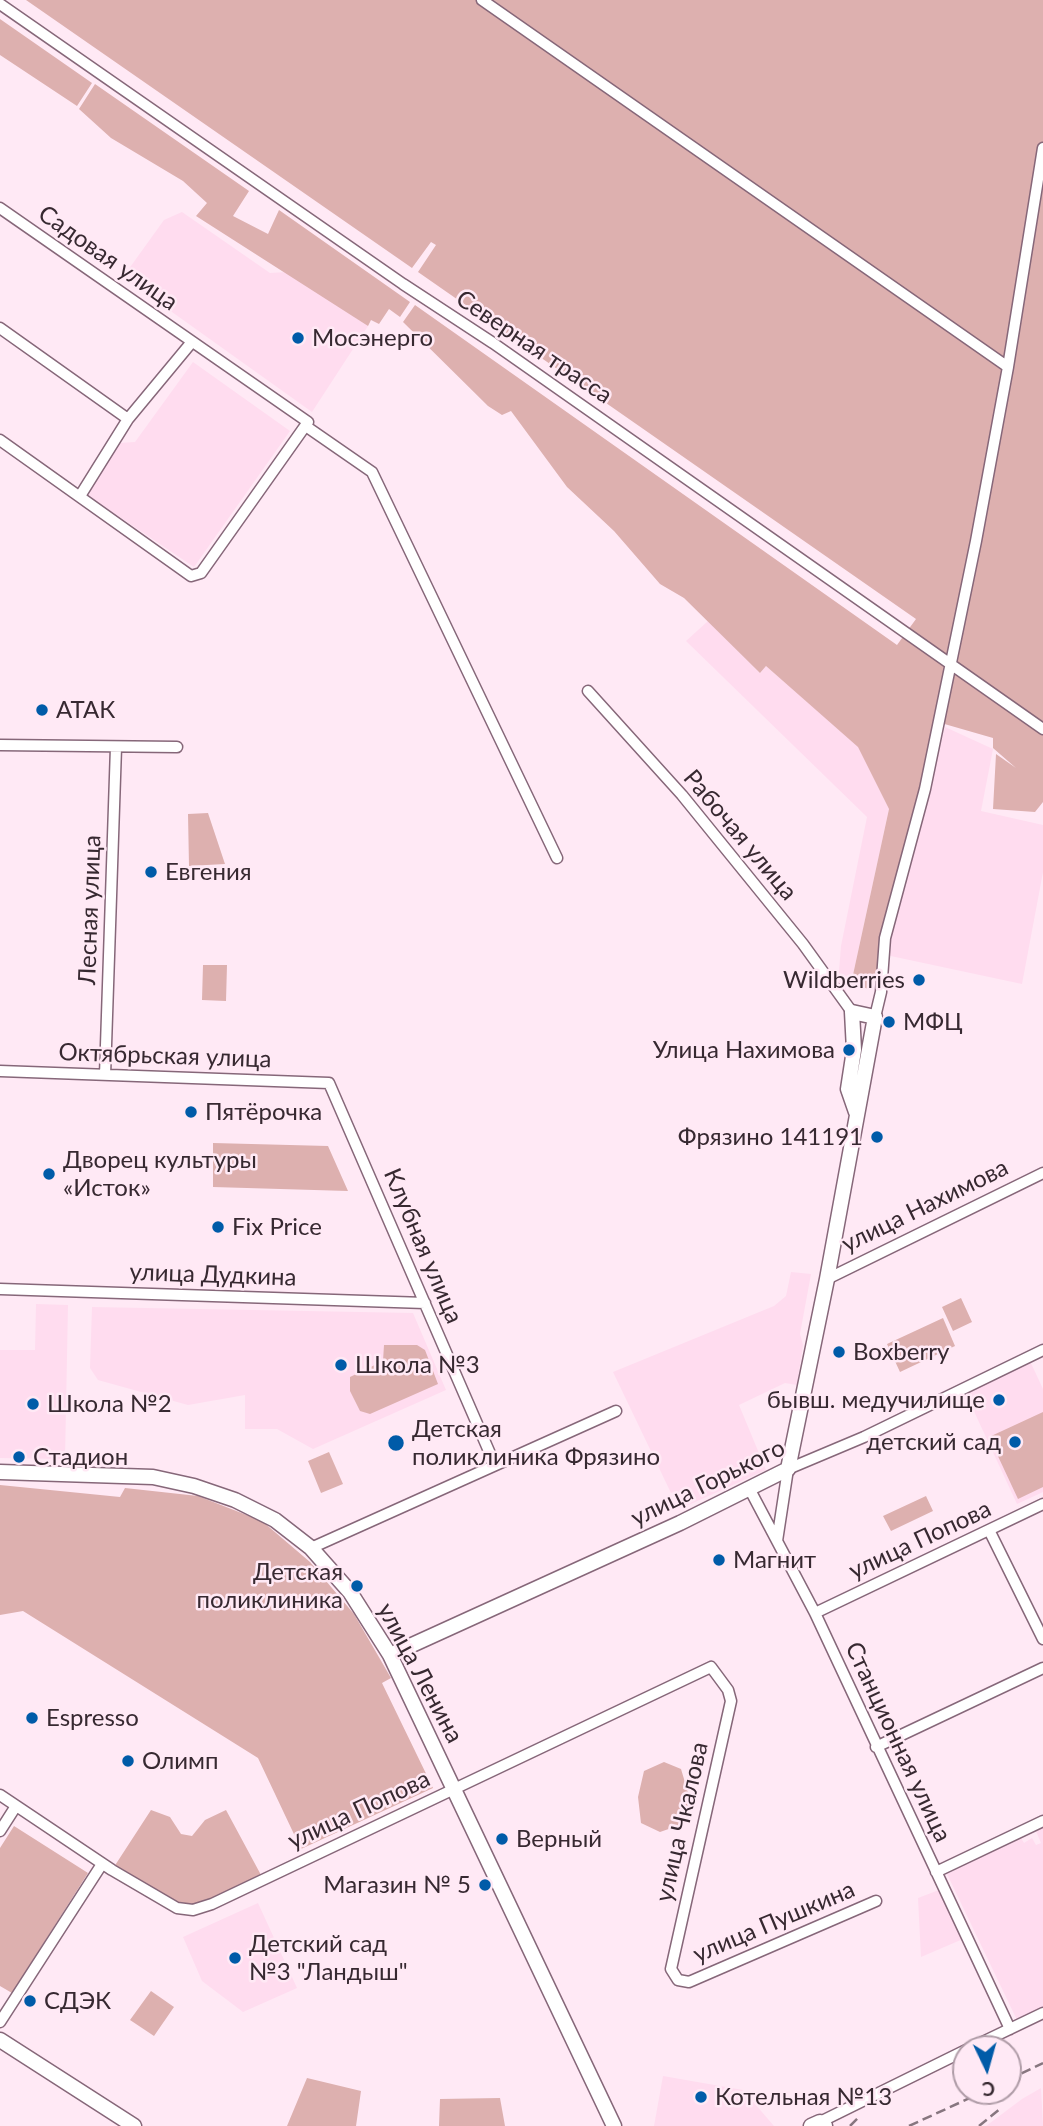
<!DOCTYPE html>
<html>
<head>
<meta charset="utf-8">
<style>
  body { margin:0 }
  #map { position:relative; width:1043px; height:2126px; overflow:hidden; background:#ffe9f5; font-family:Lato,sans-serif }
  canvas { display:block }
  .north { position:absolute; left:952px; top:2035px; width:70px; height:70px; box-sizing:border-box; background:#ffe9f5; border:2px solid #af9ca7; border-radius:50%; rotate:175deg; font-size:19px; font-weight:700; line-height:28px; text-align:center; color:#372931 }
  .north::after { content:''; display:block; margin:auto; width:24px; height:32px; background:#005ba8; clip-path:polygon(50% 0,100% 100%,50% 72%,0 100%) }
</style>
</head>
<body>
<div id="map">
<canvas width="1043" height="2126"></canvas>
<div class="north">С</div>
</div>
<script>
const ctx = document.querySelector('canvas').getContext('2d');
ctx.lineJoin = 'round';
function paint(path, color) {
  ctx.fillStyle = color;
  ctx.fill(path, 'evenodd');
}
function poly(rows) {
  const path = new Path2D();
  for (const r of rows) {
    path.moveTo(r[0], r[1]);
    for (let i = 2; i < r.length; i += 2) path.lineTo(r[i], r[i + 1]);
  }
  return path;
}
function strokePath(path, color, width, dash) {
  ctx.strokeStyle = color;
  ctx.lineWidth = width;
  ctx.lineCap = dash ? 'butt' : 'round';
  ctx.setLineDash(dash || []);
  ctx.stroke(path);
}
function label(font, color, halo, rows, align = 'center') {
  ctx.font = font + ' Lato,sans-serif';
  ctx.lineWidth = 5;
  ctx.setLineDash([]);
  ctx.textBaseline = 'middle';
  ctx.strokeStyle = halo;
  ctx.fillStyle = color;
  for (const [text, x, y, turn = 0] of rows) {
    ctx.save();
    ctx.translate(x, y);
    ctx.rotate((+turn || 0) * Math.PI / 180);
    ctx.textAlign = isNaN(turn) ? turn : align;
    if (halo) ctx.strokeText(text, 0, 0);
    ctx.fillText(text, 0, 0);
    ctx.restore();
  }
}
paint(poly([
  [182,212,270,273,288,272,368,326,312,412,123,277,164,220],
  [193,362,290,431,194,567,87,495,119,443,135,442],
  [708,621,760,673,766,666,858,746,889,809,851,984,847,985,845,993,838,984,841,946,867,817,686,641],
  [945,727,993,749,981,811,1043,825,1043,872,1022,984,886,955],
  [791,1272,811,1274,800,1334,803,1345,797,1385,785,1383,739,1405,766,1470,684,1507,677,1491,671,1493,613,1372,774,1306,786,1296],
  [36,1304,68,1305,65,1459,0,1458,0,1350,35,1350],
  [92,1307,413,1313,446,1390,313,1449,277,1429,245,1429,245,1395,188,1405,98,1380,90,1368],
  [1030,1361,1043,1389,1043,1492,1017,1504,965,1392],
  [1043,1827,1043,2007,1017,2020,947,1874,1021,1838,1024,1843,1032,1838,1036,1845,1041,1843,1036,1831],
  [939,1890,963,1939,921,1957,918,1898],
  [258,1903,297,1988,243,2012,202,1981,183,1937],
  [663,2076,743,2090,774,2126,654,2126],
  [1041,2088,1043,2126,986,2126,1022,2099]
]), '#ffdcef');
paint(poly([
  [26,0,1043,0,1043,802,1035,812,993,809,996,754,1016,768,993,748,993,738,941,723,881,962,869,989,851,984,889,809,858,747,766,666,760,673,684,598,660,584,614,531,567,487,511,411,502,415,488,406,403,322,415,305,897,645,916,619,418,272,436,245,431,242,412,268],
  [0,19,92,83,77,106,0,55],
  [95,84,249,191,233,216,268,234,279,210,410,302,400,317,389,309,379,324,371,320,368,326,196,216,207,203,183,181,111,138,79,109],
  [208,813,225,864,189,866,188,814],
  [203,965,227,965,226,1001,202,1000],
  [213,1143,328,1146,348,1191,213,1187],
  [961,1298,972,1322,953,1331,942,1307],
  [943,1318,955,1346,900,1372,887,1344],
  [384,1345,417,1345,425,1350,438,1384,370,1414,360,1411,350,1391,350,1377,383,1361],
  [1043,1412,1043,1487,1018,1499,989,1437],
  [329,1452,343,1484,321,1493,308,1461],
  [0,1485,120,1497,125,1488,198,1496,262,1521,310,1562,354,1614,391,1678,382,1683,433,1788,301,1849,258,1758,23,1611,0,1615],
  [926,1496,933,1511,891,1531,883,1516],
  [664,1762,681,1769,690,1799,683,1824,660,1832,641,1823,638,1797,644,1771],
  [151,1810,170,1817,181,1834,192,1836,205,1820,226,1810,261,1875,200,1904,180,1904,112,1870],
  [14,1826,88,1873,12,1993,0,1986,0,1848],
  [151,1991,174,2007,154,2036,130,2020],
  [307,2078,361,2091,356,2126,287,2126],
  [500,2098,505,2126,439,2126,440,2099]
]), '#ddb0af');
const street = poly([
  [482,0,1008,367],
  [0,4,403,284,493,343,1043,729],
  [0,208,308,422,201,573,191,576,0,440],
  [0,328,128,419],
  [307,427,372,472,557,858],
  [80,496,128,419,191,343],
  [588,691,682,795,803,944,852,1012],
  [0,745,177,747],
  [875,1017,881,992,885,938,925,789,976,541,1008,367,1043,148],
  [0,1071,329,1083,495,1465],
  [105,1075,116,747],
  [827,1279,1043,1173],
  [0,1289,425,1303],
  [749,1488,777,1541],
  [989,1530,1043,1639],
  [311,1548,616,1411],
  [815,1613,1043,1504],
  [876,1747,1043,1668],
  [0,1795,112,1870,177,1908,193,1910,212,1904,711,1667,728,1690,731,1701,671,1969,678,1980,689,1982,876,1901],
  [0,1831,16,1806],
  [936,1872,1043,1821],
  [0,2022,102,1864],
  [1010,2029,815,1613,777,1541,788,1469,864,1437,1043,1350],
  [968,2049,1043,2013],
  [820,2122,966,2050]
]);
const secondary = poly([
  [0,1472,153,1477,194,1486,235,1500,275,1520,311,1548,350,1592,390,1655,614,2126],
  [390,1655,680,1523,788,1469,827,1279,875,1017,852,1012,854,1050,848,1089,856,1112],
  [0,2040,134,2126],
  [811,2126,820,2122,825,2126]
]);
strokePath(street, '#866779', 13);
strokePath(secondary, '#866779', 17);
strokePath(street, '#fff', 10);
strokePath(secondary, '#fff', 14);
strokePath(poly([
  [1008,2080,1043,2063],
  [850,2126,859,2117],
  [909,2126,985,2091],
  [979,2126,1001,2108]
]), '#87767f', 2.5, [10, 5]);
for (const [x, y, r, color] of [
  [298,338,7,"#005ba8"],
  [42,710,7,"#005ba8"],
  [151,872,7,"#005ba8"],
  [919,980,7,"#005ba8"],
  [889,1022,7,"#005ba8"],
  [849,1050,7,"#005ba8"],
  [191,1112,7,"#005ba8"],
  [877,1137,7,"#005ba8"],
  [49,1174,7,"#005ba8"],
  [218,1227,7,"#005ba8"],
  [839,1352,7,"#005ba8"],
  [341,1365,7,"#005ba8"],
  [999,1400,7,"#005ba8"],
  [33,1404,7,"#005ba8"],
  [1015,1442,7,"#005ba8"],
  [396,1443,9,"#005ba8"],
  [19,1457,7,"#005ba8"],
  [719,1560,7,"#005ba8"],
  [357,1586,7,"#005ba8"],
  [32,1718,7,"#005ba8"],
  [128,1761,7,"#005ba8"],
  [502,1839,7,"#005ba8"],
  [485,1885,7,"#005ba8"],
  [235,1958,7,"#005ba8"],
  [30,2001,7,"#005ba8"],
  [701,2097,7,"#005ba8"]
]) {
  const dot = new Path2D();
  dot.arc(x, y, r, 0, 2 * Math.PI);
  ctx.fillStyle = color;
  ctx.fill(dot);
  strokePath(dot, '#ffe9f5', 2.5);
}
label('24px', '#372931', '#ffe9f5', [
  ["Садовая улица",108,258,35],
  ["Северная трасса",534,347,34],
  ["Рабочая улица",740,835,50],
  ["Лесная улица",90,910,-88],
  ["Октябрьская улица",165,1056,2],
  ["улица Нахимова",925,1206,-26],
  ["Клубная улица",423,1246,67],
  ["улица Дудкина",213,1275,2],
  ["улица Горького",708,1483,-26],
  ["улица Попова",920,1540,-25],
  ["улица Ленина",420,1673,62],
  ["Станционная улица",898,1742,65],
  ["улица Попова",359,1810,-25],
  ["улица Чкалова",682,1822,-77],
  ["улица Пушкина",774,1922,-23]
]);
label('24px', '#372931', '#ffe9f5', [
  ["Мосэнерго",312,338],
  ["АТАК",56,710],
  ["Евгения",165,872],
  ["Wildberriеs",905,980,"right"],
  ["МФЦ",903,1022],
  ["Улица Нахимова",835,1050,"right"],
  ["Пятёрочка",205,1112],
  ["Фрязино 141191",863,1137,"right"],
  ["Дворец культуры",63,1160],
  ["«Исток»",63,1188],
  ["Fix Price",232,1227],
  ["Boxberry",853,1352],
  ["Школа №3",355,1365],
  ["бывш. медучилище",985,1400,"right"],
  ["Школа №2",47,1404],
  ["Детская",412,1429],
  ["поликлиника Фрязино",412,1457],
  ["детский сад",1001,1442,"right"],
  ["Стадион",33,1457],
  ["Магнит",733,1560],
  ["Детская",343,1572,"right"],
  ["поликлиника",343,1600,"right"],
  ["Espresso",46,1718],
  ["Олимп",142,1761],
  ["Верный",516,1839],
  ["Магазин № 5",471,1885,"right"],
  ["Детский сад",249,1944],
  ["№3 \"Ландыш\"",249,1972],
  ["СДЭК",44,2001],
  ["Котельная №13",715,2097]
], 'left');
</script>
</body>
</html>
